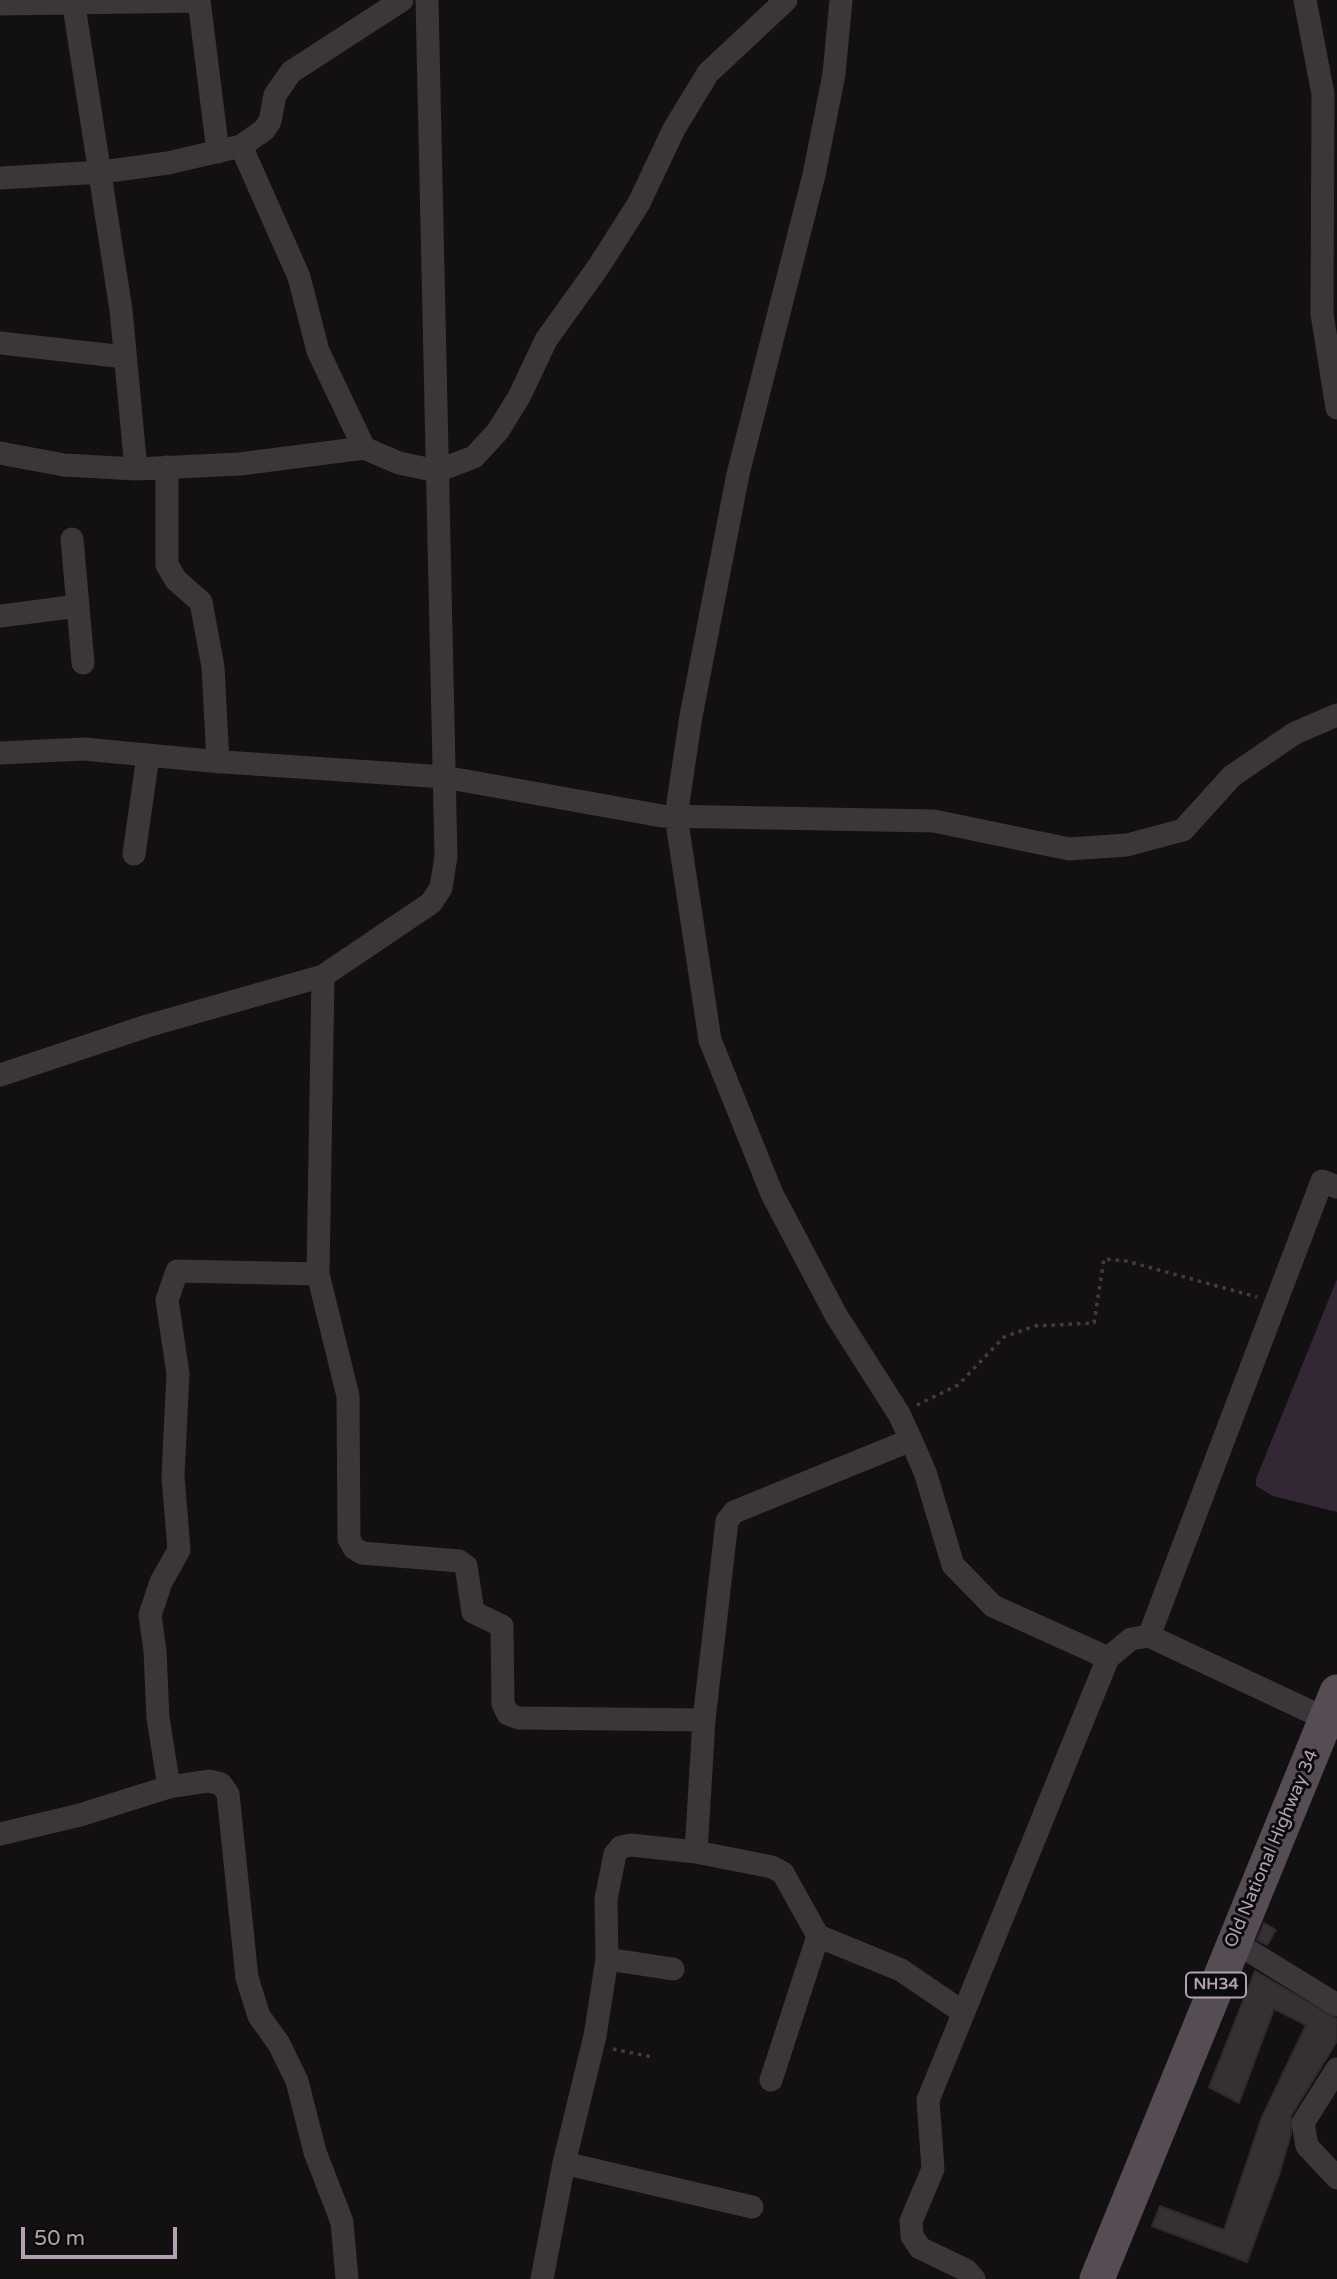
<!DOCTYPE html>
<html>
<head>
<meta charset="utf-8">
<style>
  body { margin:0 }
  #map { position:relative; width:1337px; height:2279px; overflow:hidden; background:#121011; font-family:"Varela Round",sans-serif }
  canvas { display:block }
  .scale { position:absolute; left:21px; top:2227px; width:156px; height:32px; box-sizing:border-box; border:4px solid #b3a1b1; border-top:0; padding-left:9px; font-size:21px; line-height:24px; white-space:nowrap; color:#b3a1b1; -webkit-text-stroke:5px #0c0b0c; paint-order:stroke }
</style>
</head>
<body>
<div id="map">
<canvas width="1337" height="2279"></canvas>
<div class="scale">50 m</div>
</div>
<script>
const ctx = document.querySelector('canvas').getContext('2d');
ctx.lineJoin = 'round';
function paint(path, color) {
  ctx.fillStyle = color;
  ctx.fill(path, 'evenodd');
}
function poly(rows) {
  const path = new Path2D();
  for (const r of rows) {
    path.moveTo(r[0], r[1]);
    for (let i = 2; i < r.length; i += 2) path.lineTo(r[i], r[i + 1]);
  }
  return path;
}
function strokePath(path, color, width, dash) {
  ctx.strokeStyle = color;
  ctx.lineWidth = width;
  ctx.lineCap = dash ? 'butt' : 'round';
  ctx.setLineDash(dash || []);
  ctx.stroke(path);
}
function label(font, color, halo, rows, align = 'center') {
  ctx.font = font + ' "Varela Round",sans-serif';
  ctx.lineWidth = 6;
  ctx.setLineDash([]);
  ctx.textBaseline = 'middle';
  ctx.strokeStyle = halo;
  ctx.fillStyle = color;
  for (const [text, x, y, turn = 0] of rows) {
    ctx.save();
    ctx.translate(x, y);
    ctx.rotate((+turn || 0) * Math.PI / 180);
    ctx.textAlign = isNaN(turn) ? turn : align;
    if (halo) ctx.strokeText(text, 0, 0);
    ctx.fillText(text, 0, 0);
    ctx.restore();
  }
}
paint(poly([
  [1337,1279,1337,1512,1273,1496,1256,1486,1256,1479]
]), '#332635');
const building = poly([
  [1264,1923,1276,1930,1267,1945,1257,1940,1264,1923],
  [1255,1971,1337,2019,1337,2041,1291,2116,1291,2134,1279,2175,1247,2262,1152,2226,1160,2206,1224,2230,1262,2117,1306,2025,1274,2009,1239,2103,1209,2087,1255,1971]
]);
paint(building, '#343033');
strokePath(building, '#2e2a2c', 2);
strokePath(poly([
  [917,1405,958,1385,1004,1337,1035,1326,1094,1323,1104,1259,1126,1261,1257,1297],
  [613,2049,652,2057]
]), '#433b42', 3.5, [3.5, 5]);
strokePath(poly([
  [199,0,218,152],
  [841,0,834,74,814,175,738,474,691,716,676,816,710,1040,772,1194,836,1315,899,1414,911,1440,925,1472,953,1565,993,1606,1108,1658],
  [1305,0,1323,94,1322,314,1337,408],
  [0,4,199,1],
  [74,6,121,310,136,469],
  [241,146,299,277,318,351,364,448,399,463,437,471,474,457,498,431,519,397,546,340,599,266,639,203,674,129,708,73,786,0],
  [0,178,102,172,168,163,241,146,264,130,270,121,275,95,291,72,402,0],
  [0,343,125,357],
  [0,453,64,465,136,469,240,464,364,448],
  [167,467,167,565,176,580,201,602,213,667,218,762],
  [72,539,83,663],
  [0,616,78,606],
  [0,753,84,749,210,761,444,777,662,816,934,821,1069,849,1127,845,1183,830,1232,776,1295,733,1337,715],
  [134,854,148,756],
  [0,1075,147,1026,323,976,431,903,441,888,446,856,427,0],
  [318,1274,348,1396,349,1539,354,1548,362,1553,459,1561,466,1566,473,1612,502,1626,503,1704,508,1714,519,1718,704,1720],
  [1149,1636,1322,1181,1337,1187],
  [169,1787,209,1781,221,1784,228,1794,247,1978,259,2016,279,2044,297,2081,315,2152,342,2222,347,2279],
  [0,1834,80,1815,169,1787,158,1718,155,1651,150,1615,161,1582,179,1550,173,1476,178,1374,167,1300,177,1271,318,1274,323,976],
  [696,1852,772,1867,783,1873,818,1936,901,1970,961,2011],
  [1233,1941,1337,2005],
  [607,1959,673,1969],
  [1337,2069,1303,2123,1307,2146,1337,2178],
  [771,2080,818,1936],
  [564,2163,752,2207],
  [542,2279,564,2163,595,2036,607,1959,606,1899,615,1854,621,1847,631,1845,696,1852,704,1720,727,1521,734,1512,911,1440],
  [974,2279,966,2270,920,2248,912,2236,911,2221,933,2169,928,2100,1108,1658,1131,1639,1149,1636,1337,1724]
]), '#3c353a', 23);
strokePath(poly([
  [1097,2279,1337,1692]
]), '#564d54', 35);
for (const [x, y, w] of [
  [1216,1985,60]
]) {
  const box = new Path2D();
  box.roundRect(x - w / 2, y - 12.5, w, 25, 5);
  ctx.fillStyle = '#0c0b0c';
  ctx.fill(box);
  strokePath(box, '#b3a1b1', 2);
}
label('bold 16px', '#b3a1b1', null, [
  ["NH34",1216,1985]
]);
label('18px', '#b3a1b1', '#0c0b0c', [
  ["Old National Highway 34",1272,1849,-67]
]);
</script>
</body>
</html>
